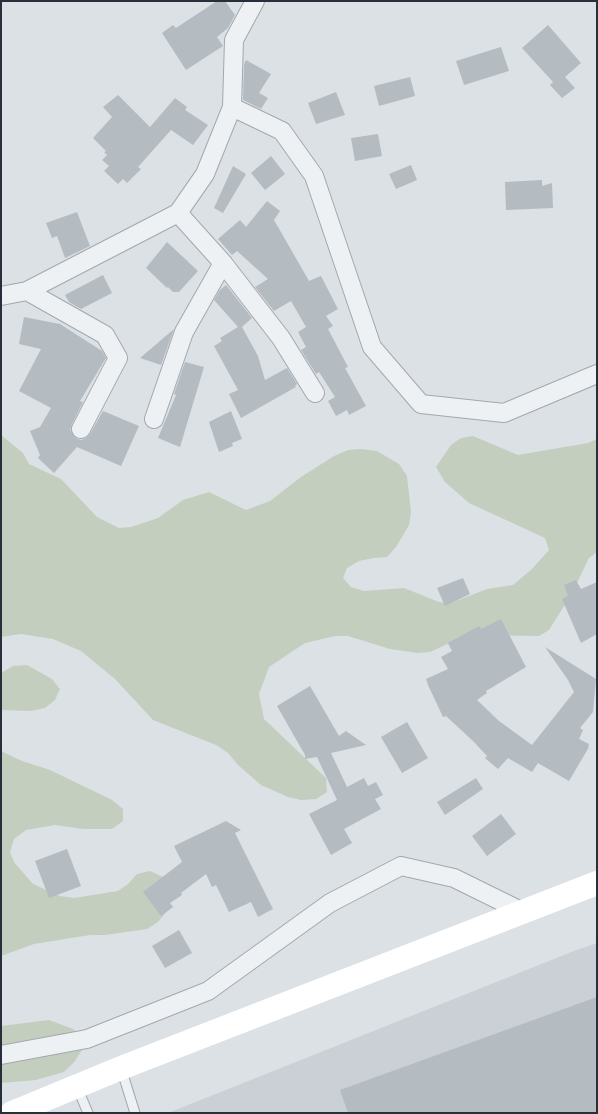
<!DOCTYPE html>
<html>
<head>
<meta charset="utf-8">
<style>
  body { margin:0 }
  #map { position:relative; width:598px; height:1114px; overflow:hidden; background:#dce1e5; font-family:"Open Sans",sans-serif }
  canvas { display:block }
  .frame { position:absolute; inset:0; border:2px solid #27303a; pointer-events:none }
</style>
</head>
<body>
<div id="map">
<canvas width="598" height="1114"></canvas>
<div class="frame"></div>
</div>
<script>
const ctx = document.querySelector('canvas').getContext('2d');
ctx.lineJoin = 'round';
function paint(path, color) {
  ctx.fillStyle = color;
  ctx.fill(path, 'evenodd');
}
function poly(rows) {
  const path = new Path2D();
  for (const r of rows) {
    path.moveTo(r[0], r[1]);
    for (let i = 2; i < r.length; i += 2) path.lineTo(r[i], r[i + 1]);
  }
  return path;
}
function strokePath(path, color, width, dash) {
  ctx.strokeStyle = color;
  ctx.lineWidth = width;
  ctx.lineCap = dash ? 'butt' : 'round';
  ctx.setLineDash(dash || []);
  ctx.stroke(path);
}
paint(poly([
  [597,943,597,1113,168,1113,574,951]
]), '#cbd0d6');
paint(poly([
  [1,435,23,453,29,464,61,479,97,517,119,528,131,527,158,518,183,500,209,492,246,510,270,501,301,477,334,456,348,450,361,449,377,451,399,464,407,476,411,512,409,525,396,547,387,557,373,558,359,561,347,568,343,578,351,587,364,591,404,588,439,602,451,603,487,589,513,585,532,569,549,550,545,538,469,503,445,482,436,467,451,445,461,438,473,436,518,455,588,443,597,439,597,552,589,558,571,595,549,630,539,636,467,635,430,652,418,653,390,649,348,636,335,636,305,643,269,667,259,694,264,719,326,778,327,792,316,799,301,800,288,797,261,785,238,765,228,753,216,745,153,720,115,679,81,651,53,639,21,634,1,637],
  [27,665,52,679,60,689,55,700,45,708,30,711,1,710,1,673,13,666],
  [1,751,22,761,50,770,112,800,123,809,123,821,112,829,83,829,55,825,26,830,14,839,10,852,14,862,33,884,60,896,74,898,118,891,128,884,137,874,150,871,163,877,167,911,158,922,147,929,105,935,90,935,34,944,1,956],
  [49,1020,73,1029,82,1037,82,1050,75,1061,64,1072,36,1080,1,1083,1,1026]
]), '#c4cebe');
paint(poly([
  [217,1,225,1,235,15,228,28,217,37,223,46,186,70,162,33,173,25,176,28],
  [548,25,581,63,565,77,575,88,562,98,550,85,553,82,522,48],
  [501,47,509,71,464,85,456,61],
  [246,60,271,74,259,93,268,98,261,109,243,100,244,64],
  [410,77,415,96,379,106,374,86],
  [336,92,345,115,316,124,308,103],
  [118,95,150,127,175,98,187,107,185,110,208,125,193,145,171,130,138,167,141,169,127,183,123,179,118,184,104,171,109,166,102,160,107,155,104,152,106,151,93,138,112,117,103,107],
  [378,134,382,156,355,161,351,138],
  [271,156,285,174,265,190,251,173],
  [411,165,417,180,396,189,389,174],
  [233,166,246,174,223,213,214,208],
  [542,180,542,186,552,183,553,208,506,210,505,182],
  [267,201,280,211,274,220,309,281,321,276,338,309,326,316,333,326,328,329,348,367,345,368,366,406,349,415,347,410,336,416,328,401,335,397,319,372,316,374,301,350,306,347,298,332,306,327,291,301,274,311,255,287,268,279,237,251,232,255,218,239,240,220,246,227],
  [77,212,90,246,65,258,57,236,52,238,46,223],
  [167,242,198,271,179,292,173,292,168,287,167,288,146,268],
  [103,275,112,293,81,309,69,302,65,295],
  [226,285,252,318,242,327,258,356,265,380,287,368,297,384,295,386,296,387,241,418,229,394,238,390,214,346,222,341,220,338,238,327,214,300,220,290],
  [24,317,60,324,102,351,106,358,80,401,83,402,72,424,70,430,76,438,81,440,86,438,90,434,103,411,139,426,121,466,77,447,54,473,38,458,40,455,30,431,40,427,51,408,19,391,41,349,19,344],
  [174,329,161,365,140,358],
  [185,362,204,367,180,447,158,438,176,395,174,394],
  [231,411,242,439,232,443,233,446,219,452,209,422],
  [463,578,470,594,445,606,437,588],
  [576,580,581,589,597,582,597,634,581,643,562,599,568,596,564,585],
  [501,619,526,667,486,691,487,693,477,700,499,721,532,745,574,692,568,680,545,647,596,679,593,712,580,728,583,730,579,739,589,744,588,747,589,747,569,781,538,763,532,772,508,758,498,769,485,758,487,756,474,742,446,716,443,717,428,685,426,679,448,669,441,657,452,651,448,643,479,626,481,629],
  [310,686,339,736,346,731,366,745,331,753,347,787,364,778,368,786,376,782,383,795,375,799,381,809,344,829,352,843,331,855,309,814,337,800,317,757,305,759,305,755,277,706],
  [407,722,428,758,402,773,381,737],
  [476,778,483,789,445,815,437,802],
  [501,814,516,834,487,856,472,836],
  [226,821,241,830,235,833,273,909,258,917,251,902,229,912,216,885,212,887,206,874,181,893,182,895,170,903,173,907,161,916,143,892,182,862,174,846],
  [67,849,81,886,49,898,35,861],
  [179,930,192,953,165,968,152,946],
  [597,997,597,1113,348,1113,340,1090]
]), '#b4bbc1');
const service = poly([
  [121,1068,135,1113],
  [77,1087,88,1113]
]);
const minor = poly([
  [232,107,282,131,314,176,372,347,421,404,504,413,597,374],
  [178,213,223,263,281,338,315,393],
  [27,291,105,335,118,358,81,429],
  [1,296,27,291,178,213,205,174,232,107,234,40,255,1],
  [154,419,184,332,223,263],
  [1,1055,87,1039,208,991,330,903,401,866,454,878,523,912]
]);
strokePath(service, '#a2a8ae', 11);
strokePath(minor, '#a2a8ae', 20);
strokePath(service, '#eef1f4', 9);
strokePath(minor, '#eef1f4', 18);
strokePath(poly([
  [12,1113,121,1068,597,883]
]), '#fff', 24);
</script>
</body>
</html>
